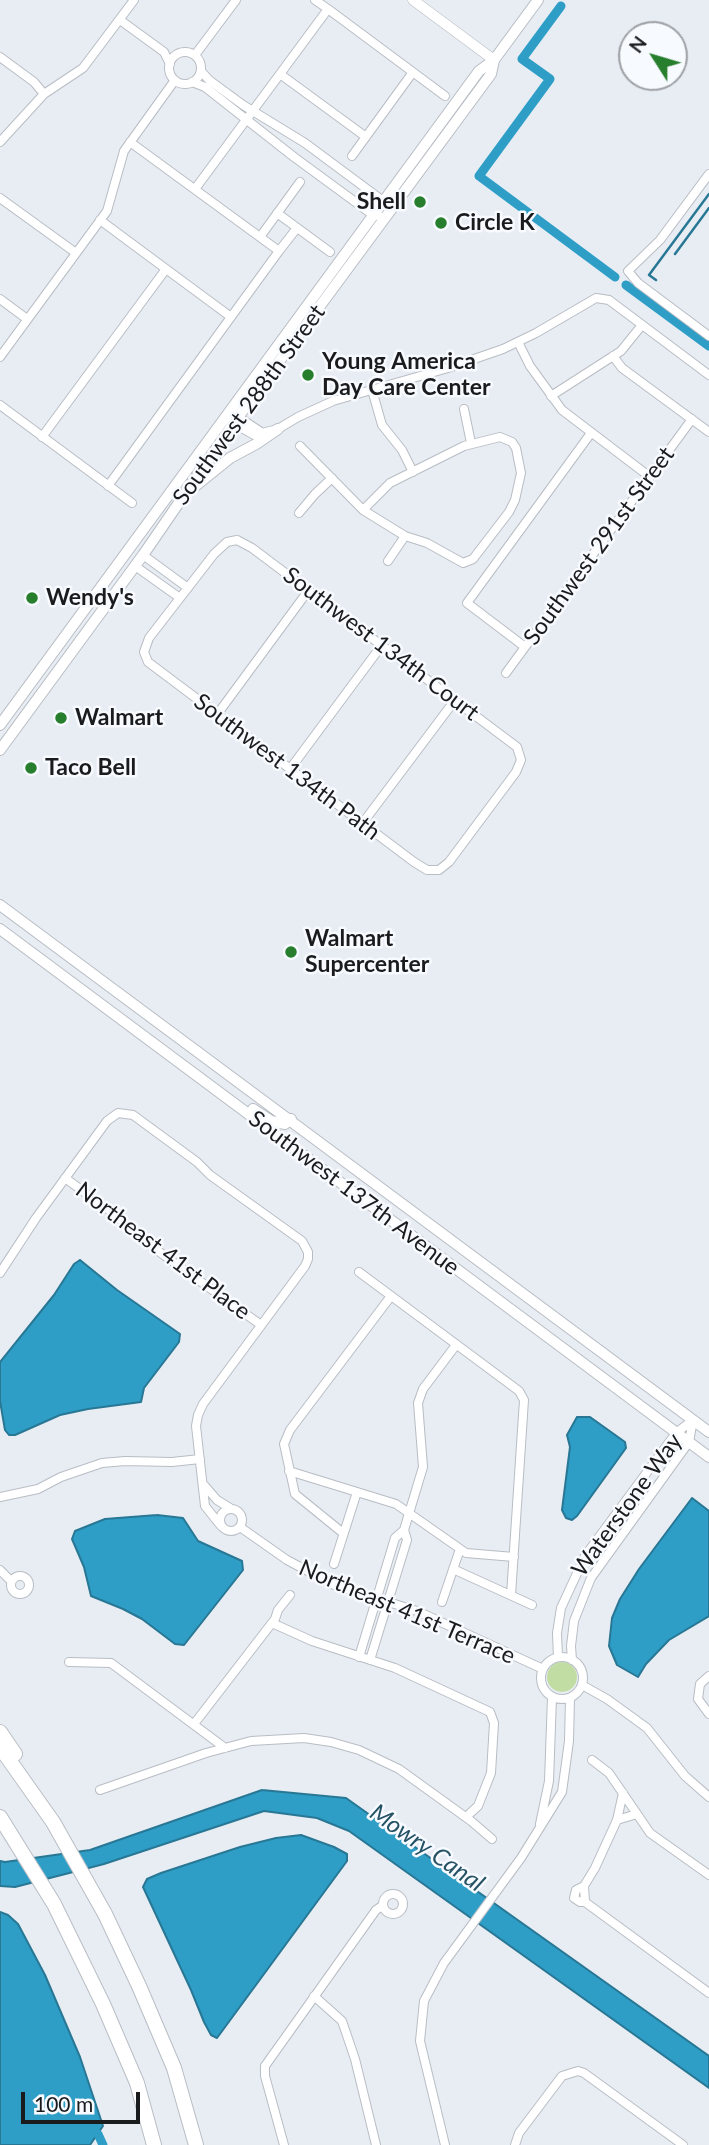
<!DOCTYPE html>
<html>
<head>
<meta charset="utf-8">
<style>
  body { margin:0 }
  #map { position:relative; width:709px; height:2145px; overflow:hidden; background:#e8edf4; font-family:Lato,sans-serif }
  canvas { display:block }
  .north { position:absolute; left:618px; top:21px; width:70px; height:70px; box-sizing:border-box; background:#f7faff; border:2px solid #9ea1a5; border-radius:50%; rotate:307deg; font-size:19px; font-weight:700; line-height:28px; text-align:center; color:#191b1d }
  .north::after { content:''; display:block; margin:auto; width:24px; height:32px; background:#277e2c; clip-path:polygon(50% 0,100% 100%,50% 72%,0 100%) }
  .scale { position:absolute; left:21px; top:2092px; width:119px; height:32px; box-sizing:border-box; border:4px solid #191b1d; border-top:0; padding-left:9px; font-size:21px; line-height:24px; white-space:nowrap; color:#191b1d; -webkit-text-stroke:5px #f7faff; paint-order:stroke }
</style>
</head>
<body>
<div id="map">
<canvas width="709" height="2145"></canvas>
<div class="north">N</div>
<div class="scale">100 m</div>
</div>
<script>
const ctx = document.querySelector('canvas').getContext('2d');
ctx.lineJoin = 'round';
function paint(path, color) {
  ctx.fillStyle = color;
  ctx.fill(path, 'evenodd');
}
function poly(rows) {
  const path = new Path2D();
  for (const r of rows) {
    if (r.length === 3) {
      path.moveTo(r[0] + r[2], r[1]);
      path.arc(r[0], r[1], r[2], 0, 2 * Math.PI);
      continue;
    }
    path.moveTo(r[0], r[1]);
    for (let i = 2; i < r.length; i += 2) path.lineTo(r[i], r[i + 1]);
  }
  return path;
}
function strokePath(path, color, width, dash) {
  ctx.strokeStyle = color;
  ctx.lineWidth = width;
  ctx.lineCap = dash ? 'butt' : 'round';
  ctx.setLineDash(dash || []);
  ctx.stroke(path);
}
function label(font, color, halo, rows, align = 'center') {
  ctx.font = font + ' Lato,sans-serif';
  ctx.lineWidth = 5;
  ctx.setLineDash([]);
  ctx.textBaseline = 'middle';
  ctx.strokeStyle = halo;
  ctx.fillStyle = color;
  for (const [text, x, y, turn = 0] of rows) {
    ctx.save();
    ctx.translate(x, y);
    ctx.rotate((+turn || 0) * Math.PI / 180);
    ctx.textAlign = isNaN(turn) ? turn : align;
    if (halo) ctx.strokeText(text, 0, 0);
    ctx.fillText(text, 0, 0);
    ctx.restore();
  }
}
paint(poly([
  [562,1677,15]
]), '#c2dda3');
const water = poly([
  [80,1260,117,1290,180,1334,179,1342,144,1388,141,1402,88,1409,60,1415,15,1435,9,1435,5,1430,0,1401,0,1362,54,1295,74,1264,80,1260],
  [577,1417,590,1417,625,1442,626,1448,577,1516,572,1520,566,1518,562,1510,570,1447,567,1435,577,1417],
  [692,1498,709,1511,709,1616,669,1640,646,1664,638,1677,617,1665,609,1646,612,1618,620,1599,639,1569,692,1498],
  [157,1515,183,1518,198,1541,242,1561,243,1570,184,1645,175,1644,142,1619,123,1609,91,1596,84,1567,72,1539,75,1531,105,1519,157,1515],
  [262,1790,346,1798,709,2056,709,2088,349,1831,317,1818,264,1811,104,1864,15,1887,0,1886,0,1861,5,1862,90,1850,262,1790],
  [301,1835,334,1847,347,1854,347,1861,217,2038,211,2035,204,2022,191,1990,143,1887,147,1879,161,1873,240,1847,276,1838,301,1835],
  [0,1912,8,1915,18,1924,45,1975,80,2057,103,2126,90,2145,0,2145,0,1912]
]);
paint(water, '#2e9ec7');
strokePath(water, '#287794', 2);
strokePath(poly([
  [675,254,709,208],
  [656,280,649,275,709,194]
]), '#287794', 2.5);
strokePath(poly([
  [561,6,522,59,550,79,479,176,615,277],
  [626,285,709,346],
  [98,2134,103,2145]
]), '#2e9ec7', 9);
const minor = poly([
  [315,0,328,9],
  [120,20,164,52,170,64],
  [185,68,16],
  [195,55,236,0],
  [0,57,34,82,44,94],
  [201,71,209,80,243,105,305,143,383,201,384,204],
  [280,74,366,137],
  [192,82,205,87,294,157,373,215,379,216],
  [0,142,44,94,83,68,134,0],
  [130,142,279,251,297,228],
  [352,156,413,72],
  [709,174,660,240,628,271,638,283,709,336],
  [195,189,328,9,445,96],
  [0,198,76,253],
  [277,213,330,252],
  [100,220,166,269],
  [260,237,300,182],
  [0,299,27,319],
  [518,342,530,366,562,410,650,477],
  [613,356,622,368,709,432],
  [0,357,107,211,124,151,175,80],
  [372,390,382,425,402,450,413,472],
  [551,396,621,351,642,325],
  [0,405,132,503],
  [464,409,471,443],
  [234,414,264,434],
  [231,422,254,435,278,429,298,417,333,401,448,368,503,349,536,333,596,298,609,300,709,375],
  [42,437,166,269,231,317],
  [300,446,363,510,405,536,427,543,463,563,473,559,509,512,515,500,521,473,516,448,512,442,500,437,464,446,390,483,363,510],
  [108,486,279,251],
  [299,513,315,494,332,478],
  [237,540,252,548,517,747,521,760,516,772,449,862,439,870,427,870,414,862,148,662,144,652,149,638,214,554,227,542,237,540],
  [143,555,188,588],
  [388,561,405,536],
  [135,566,180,598],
  [525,647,467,603,591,433],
  [506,673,692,419],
  [216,716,308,591],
  [290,769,382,645],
  [362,824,455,700],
  [65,1178,113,1213,147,1243,261,1325],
  [359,1272,519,1391,524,1400,511,1595],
  [0,1273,36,1218,107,1121,118,1113,133,1115,197,1162,210,1175,302,1241,308,1252,308,1259,305,1266,203,1404,198,1415,196,1426,205,1506,221,1526],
  [289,1471,396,1504,466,1553,514,1557],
  [204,1485,217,1500,230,1508],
  [0,1497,38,1489,61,1477,102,1463,125,1461,172,1462,200,1459],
  [231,1520,11],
  [240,1527,287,1560,334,1585,417,1611,543,1669],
  [343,1533,295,1494,284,1444,290,1430,391,1296],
  [334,1564,357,1492],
  [453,1569,532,1605],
  [0,1570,11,1581],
  [20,1585,9],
  [442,1602,460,1549],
  [272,1623,312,1641,395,1668,490,1712,494,1723,491,1773,478,1806,466,1817],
  [562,1678,21],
  [359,1657,395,1538,404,1530],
  [558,1657,557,1633,561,1608,585,1556,676,1433,693,1420],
  [370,1660,407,1540,404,1530,423,1467,418,1403,423,1389,456,1345],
  [572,1660,571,1646,574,1621,591,1578,689,1442,693,1420],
  [69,1662,111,1663,225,1748],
  [709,1676,700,1684,698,1699,709,1714],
  [582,1685,607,1699,647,1728,685,1776,709,1797],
  [194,1724,275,1619,278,1610,290,1595],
  [592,1760,609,1773,650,1833,709,1875],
  [100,1790,206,1753,251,1741,304,1738,331,1742,359,1750,399,1769,471,1821,492,1839],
  [623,1793,617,1820,595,1868,584,1886,585,1902,709,1993],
  [617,1820,637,1814],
  [540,1824,549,1781,552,1697],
  [584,1886,576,1890,574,1898,580,1902,585,1902],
  [393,1904,10],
  [314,1996,342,2021,355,2059,376,2145],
  [284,2145,265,2076,265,2066,376,1910,382,1906],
  [445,2145,420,2041,424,2001,444,1963,521,1858,562,1792,569,1741,570,1698],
  [515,2145,519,2133,562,2076,578,2071,584,2073,683,2145]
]);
const tertiary = poly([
  [413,0,494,60]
]);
const secondary = poly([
  [194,487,230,458,256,444,278,429],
  [0,725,479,71,494,60,538,0],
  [0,750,143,555,233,424,491,74,494,60],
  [0,905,709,1432],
  [0,929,709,1457],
  [253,1109,271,1121,280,1123,285,1124,291,1119]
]);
const motorway = poly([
  [0,1732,15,1754],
  [0,1747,53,1822,105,1914,139,1986,174,2068,196,2145],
  [0,1817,54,1904,103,2004,137,2083,154,2145]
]);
strokePath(minor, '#b8bdc4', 10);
strokePath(tertiary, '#b8bdc4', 11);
strokePath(secondary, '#b8bdc4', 12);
strokePath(motorway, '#b8bdc4', 16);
strokePath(minor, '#fff', 8);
strokePath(tertiary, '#fff', 10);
strokePath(secondary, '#fff', 10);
strokePath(motorway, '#fff', 14);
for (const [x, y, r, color] of [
  [420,202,7,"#277e2c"],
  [441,223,7,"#277e2c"],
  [308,375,7,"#277e2c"],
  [32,598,7,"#277e2c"],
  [61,718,7,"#277e2c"],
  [31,768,7,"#277e2c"],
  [291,952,7,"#277e2c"]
]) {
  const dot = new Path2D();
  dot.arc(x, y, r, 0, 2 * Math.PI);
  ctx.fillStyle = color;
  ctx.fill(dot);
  strokePath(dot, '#f7faff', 2.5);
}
label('bold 23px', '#191b1d', '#f7faff', [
  ["Shell",406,202,"right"],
  ["Circle K",455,223],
  ["Young America",322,362],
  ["Day Care Center",322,388],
  ["Wendy's",46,598],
  ["Walmart",75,718],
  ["Taco Bell",45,768],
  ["Walmart",305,939],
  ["Supercenter",305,965]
], 'left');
label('23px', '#191b1d', '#f7faff', [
  ["Southwest 288th Street",249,405,-54],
  ["Southwest 291st Street",599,546,-54],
  ["Southwest 134th Court",381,644,37],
  ["Southwest 134th Path",287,767,37],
  ["Southwest 137th Avenue",354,1193,37],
  ["Northeast 41st Place",163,1251,37],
  ["Waterstone Way",627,1505,-54],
  ["Northeast 41st Terrace",407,1612,23]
]);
label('italic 24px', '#255264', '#f7faff', [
  ["Mowry Canal",427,1848,35]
]);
</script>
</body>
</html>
